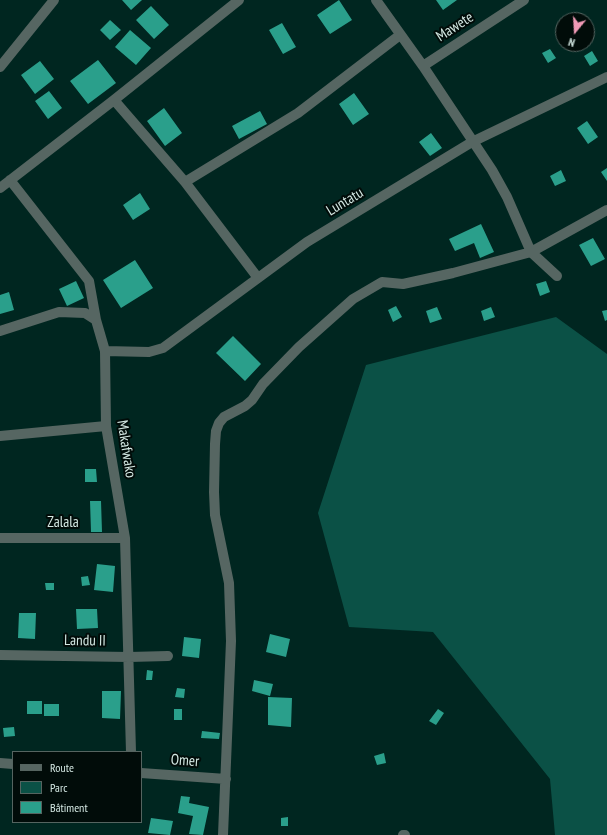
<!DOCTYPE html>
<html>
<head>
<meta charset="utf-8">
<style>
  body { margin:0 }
  #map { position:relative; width:607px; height:835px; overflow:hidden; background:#002620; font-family:"PT Sans Narrow",sans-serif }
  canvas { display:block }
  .legend { position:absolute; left:12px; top:751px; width:130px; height:72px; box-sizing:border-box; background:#010c09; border:1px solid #556460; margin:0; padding:5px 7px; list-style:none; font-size:12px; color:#d3e7e2 }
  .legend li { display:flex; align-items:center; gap:8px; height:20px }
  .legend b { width:20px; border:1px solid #556460 }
  .north { position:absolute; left:555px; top:12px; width:40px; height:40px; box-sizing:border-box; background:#010c09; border:1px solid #556460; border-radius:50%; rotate:198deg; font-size:11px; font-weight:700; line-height:16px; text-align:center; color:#d3e7e2 }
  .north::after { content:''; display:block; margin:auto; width:14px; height:18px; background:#f09ab6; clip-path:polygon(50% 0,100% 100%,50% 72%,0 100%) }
</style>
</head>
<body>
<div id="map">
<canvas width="607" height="835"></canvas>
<ul class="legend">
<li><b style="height:5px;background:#566662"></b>Route</li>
<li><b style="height:11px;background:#0b5146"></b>Parc</li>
<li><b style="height:11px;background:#2a9f8b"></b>Bâtiment</li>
</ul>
<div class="north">N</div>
</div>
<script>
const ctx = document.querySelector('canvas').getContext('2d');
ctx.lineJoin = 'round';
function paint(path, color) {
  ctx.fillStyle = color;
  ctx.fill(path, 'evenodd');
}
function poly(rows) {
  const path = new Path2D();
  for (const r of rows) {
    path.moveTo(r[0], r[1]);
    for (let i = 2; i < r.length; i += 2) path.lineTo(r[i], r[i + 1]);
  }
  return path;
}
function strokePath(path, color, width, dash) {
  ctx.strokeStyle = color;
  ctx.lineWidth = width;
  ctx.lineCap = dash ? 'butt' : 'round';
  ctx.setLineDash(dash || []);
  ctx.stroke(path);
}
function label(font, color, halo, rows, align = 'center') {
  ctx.font = font + ' "PT Sans Narrow",sans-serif';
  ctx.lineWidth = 4;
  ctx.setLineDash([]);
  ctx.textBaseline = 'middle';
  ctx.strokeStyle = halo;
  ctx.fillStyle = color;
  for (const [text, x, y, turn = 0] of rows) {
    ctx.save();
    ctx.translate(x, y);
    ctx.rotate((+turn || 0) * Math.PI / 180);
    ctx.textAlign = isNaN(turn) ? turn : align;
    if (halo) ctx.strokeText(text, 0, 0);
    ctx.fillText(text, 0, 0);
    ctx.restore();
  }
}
paint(poly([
  [556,317,607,354,607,835,555,835,550,779,433,632,349,627,318,513,366,365]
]), '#0b5146');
paint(poly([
  [122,0,142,0,131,10],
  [339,0,352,20,330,34,317,15],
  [436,0,457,0,443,10],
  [151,6,169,25,154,39,136,20],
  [110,20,121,30,110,40,100,30],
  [282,23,296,47,283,54,269,30],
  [130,30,151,48,136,65,115,47],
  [550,49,556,58,548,63,542,53],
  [592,51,598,61,590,66,584,56],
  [98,60,116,83,88,104,70,81],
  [40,61,54,79,35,94,21,75],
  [49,91,62,108,48,119,35,101],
  [354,93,369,114,353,125,339,104],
  [164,108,182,133,165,146,147,121],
  [260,111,267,124,239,139,232,126],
  [587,121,598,137,588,144,577,128],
  [431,133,442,148,430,156,419,142],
  [607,168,607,181,601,172],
  [561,170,566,181,555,186,550,176],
  [140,193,150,209,133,220,123,205],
  [481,224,494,252,480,258,474,243,455,251,449,239],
  [593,238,605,259,591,266,579,245],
  [135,260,153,288,121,308,103,280],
  [76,281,84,298,67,306,59,289],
  [546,281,550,292,540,296,536,284],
  [9,292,14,310,0,314,0,295],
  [396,306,402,317,393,322,388,310],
  [437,307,442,319,430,323,426,311],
  [491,307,495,317,484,321,481,311],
  [607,310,607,320,605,321,602,311],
  [233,336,261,364,245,381,216,353],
  [85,469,96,469,97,482,85,482],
  [90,501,101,501,102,532,91,532],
  [97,564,115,566,113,592,94,590],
  [88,576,90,585,82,586,81,577],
  [45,583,54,583,54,590,46,590],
  [76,609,97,609,98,628,77,629],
  [19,613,36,613,35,639,18,638],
  [270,634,290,639,286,657,266,652],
  [184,637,201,639,199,658,182,656],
  [147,670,153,671,152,680,146,680],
  [254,680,273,684,270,696,252,691],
  [177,688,185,689,184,698,175,697],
  [102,691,121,691,120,719,102,718],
  [268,697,292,698,291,727,268,725],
  [27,701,42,701,42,714,27,714],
  [44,704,59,704,59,716,44,716],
  [174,709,182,709,182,720,174,720],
  [438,709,444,713,436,725,429,721],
  [14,727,15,736,4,737,3,728],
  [202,731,220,733,219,739,201,738],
  [384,753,386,763,377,765,374,756],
  [181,796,190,797,189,803,209,807,203,835,189,834,193,816,178,813],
  [288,817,288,826,281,826,281,818],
  [151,818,173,821,170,835,148,833]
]), '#2a9f8b');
strokePath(poly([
  [376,0,423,66,492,170,507,197,531,252,557,276],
  [423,66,524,0],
  [0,67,54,0],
  [114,100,185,182,258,278],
  [10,180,89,281,96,320,105,351,106,426,125,538,131,752],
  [185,182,298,113,400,35],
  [0,188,114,100,239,0],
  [0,331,59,312,85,313,96,320],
  [105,351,149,352,163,348,307,242,472,142,607,77],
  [0,436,106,426],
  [0,538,125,538],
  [0,655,129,657,168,656],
  [0,763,13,764],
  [141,773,226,779],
  [223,835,231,641,229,583,215,515,214,492,215,444,216,431,219,423,224,417,245,406,252,400,263,384,299,347,353,299,382,282,403,284,453,273,531,252,607,210],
  [403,835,405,835]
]), '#566662', 10);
label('15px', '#d3e7e2', '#010c09', [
  ["Mawete",455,27,-33],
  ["Luntatu",345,202,-31],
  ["Makafwako",126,449,81],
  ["Zalala",63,523],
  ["Landu II",85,641,1],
  ["Omer",185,761,4]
]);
</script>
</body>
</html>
